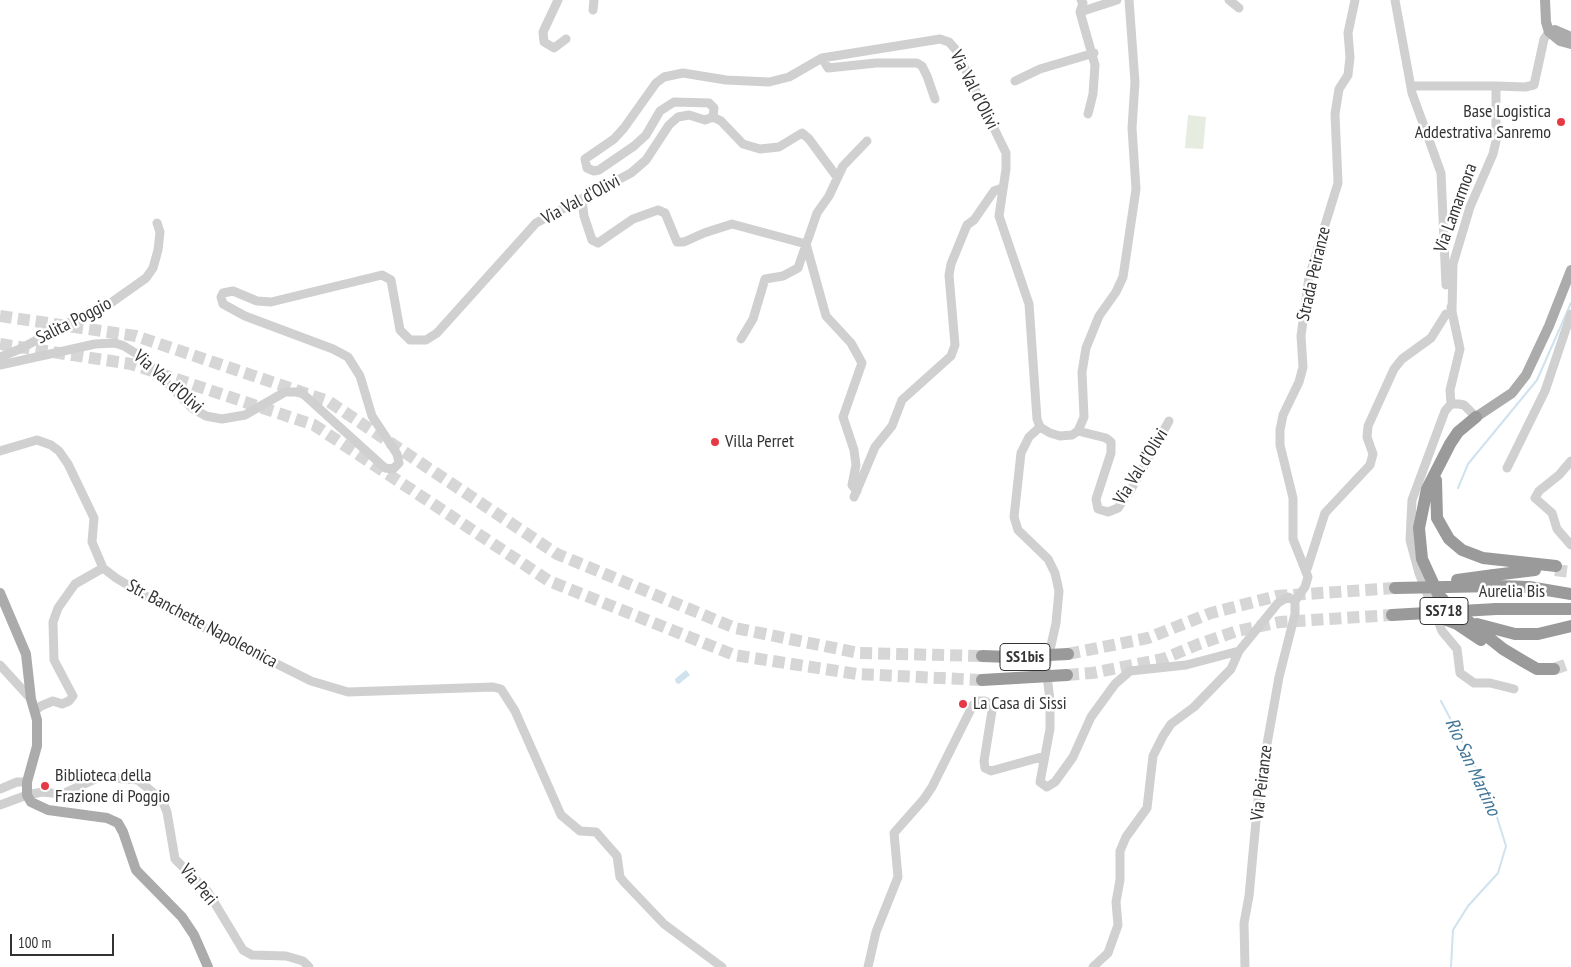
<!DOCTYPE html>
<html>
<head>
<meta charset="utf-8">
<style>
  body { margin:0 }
  #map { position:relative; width:1571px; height:967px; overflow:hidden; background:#fff; font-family:"PT Sans Narrow",sans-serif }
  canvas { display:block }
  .scale { position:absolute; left:10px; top:934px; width:104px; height:22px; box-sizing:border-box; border:2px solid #333; border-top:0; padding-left:6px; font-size:15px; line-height:18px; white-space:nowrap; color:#333; -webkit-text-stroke:4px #fff; paint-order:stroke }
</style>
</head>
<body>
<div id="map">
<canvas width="1571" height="967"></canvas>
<div class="scale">100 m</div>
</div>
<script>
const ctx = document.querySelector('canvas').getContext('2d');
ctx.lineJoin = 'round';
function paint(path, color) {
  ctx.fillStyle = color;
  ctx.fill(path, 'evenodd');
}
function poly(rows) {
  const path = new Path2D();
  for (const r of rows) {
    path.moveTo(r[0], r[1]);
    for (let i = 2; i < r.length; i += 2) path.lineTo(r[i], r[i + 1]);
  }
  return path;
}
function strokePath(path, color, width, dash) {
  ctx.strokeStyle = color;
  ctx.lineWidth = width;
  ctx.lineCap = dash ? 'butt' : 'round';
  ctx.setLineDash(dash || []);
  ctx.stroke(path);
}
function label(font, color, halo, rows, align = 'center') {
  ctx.font = font + ' "PT Sans Narrow",sans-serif';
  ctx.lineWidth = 5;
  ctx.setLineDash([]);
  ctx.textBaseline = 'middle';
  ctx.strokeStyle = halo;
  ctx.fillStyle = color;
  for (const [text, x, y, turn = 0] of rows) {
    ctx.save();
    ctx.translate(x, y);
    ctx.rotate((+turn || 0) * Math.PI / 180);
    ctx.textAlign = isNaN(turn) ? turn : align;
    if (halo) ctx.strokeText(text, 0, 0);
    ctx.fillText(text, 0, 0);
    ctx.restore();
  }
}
paint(poly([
  [1188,115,1206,117,1203,149,1185,148]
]), '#e6ecdf');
paint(poly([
  [686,670,690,675,679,684,676,683,675,679]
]), '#cfe2ee');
strokePath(poly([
  [1458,488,1468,464,1537,380,1571,303],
  [1441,701,1490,795,1506,846,1498,873,1468,906,1453,930,1451,967]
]), '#cfe2ee', 2);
strokePath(poly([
  [0,316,136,336,328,401,557,554,735,628,859,653,982,656],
  [0,344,131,364,314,425,549,581,734,655,857,674,982,680],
  [1555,570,1571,572],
  [1068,654,1148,638,1211,613,1277,596,1395,588],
  [1554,669,1571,663],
  [1067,675,1092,673,1163,659,1199,644,1237,631,1280,622,1392,615]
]), '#d6d6d6', 12, [12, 6]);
strokePath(poly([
  [558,0,543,32,544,42,554,48,566,39],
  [1081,0,1083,3,1080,12,1095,65,1093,94,1088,114],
  [1229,0,1239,8],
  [1395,0,1412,93,1441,173,1446,285],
  [593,10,594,0],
  [1080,12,1117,0],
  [822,58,828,68,876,63,917,63,922,66,927,76,935,99],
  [1015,81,1040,69,1094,53],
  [1411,86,1496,86],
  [713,117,721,121,743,144,760,149,779,147,802,133,809,139,837,177],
  [582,200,584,216,592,240,598,243,633,219,658,210,665,213,677,242,684,242,704,233,732,224,806,244],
  [806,244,826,316,851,343,862,363,843,417,854,450,856,465,852,485,857,491],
  [1451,307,1460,349,1450,390,1451,404],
  [741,339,753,319,765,279,783,276,798,268,817,213,829,196,843,166,867,141],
  [0,357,20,349,72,321,98,312,146,278,153,268,158,250,160,232,157,223],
  [0,365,95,344,115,343,124,346,140,356,192,408,206,416,222,419,245,415,285,392,301,392,385,468,393,469,399,463,397,454,372,416,360,376,348,357,333,349,245,316,223,304,221,297,223,293,233,291,257,301,271,302,382,275,391,280,400,330,410,340,426,340,437,333,536,223,631,173,646,160,669,125,678,117,689,115,705,120,713,117,714,108,709,103,674,102,660,111,646,135,634,146,599,170,594,171,587,168,585,159,614,139,624,128,656,83,664,77,683,73,726,80,769,82,789,77,822,58,940,39,949,42,956,50,1006,153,1006,169,999,216,1029,304,1037,419,1040,427,1050,433,1060,436,1072,435,1078,431,1084,417,1082,372,1086,348,1099,316,1116,292,1123,277,1136,189,1132,128,1135,82,1129,0],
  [1476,417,1464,405,1459,404,1451,404,1445,411,1412,500,1410,540,1419,573,1442,631,1457,649,1460,673,1474,683,1490,683,1514,689],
  [1040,427,1029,437,1021,453,1014,517,1018,530,1048,559,1055,573,1059,591,1056,623,1046,668,1050,700,1050,729,1040,782,1047,787,1055,782,1073,757,1091,717,1115,684,1130,671,1186,665,1239,651,1278,603,1288,597,1295,601],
  [1078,431,1106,438,1111,442,1111,453,1096,499,1098,509,1108,512,1118,508,1130,491,1169,421],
  [0,451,37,440,51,445,59,451,68,464,94,518,92,542,103,568,116,578,171,611,311,681,348,692,493,687,501,689,515,711,561,815,580,831,596,832,617,856,620,877,624,882,664,924,722,967],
  [1571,461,1559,475,1539,491,1535,498,1552,513,1557,529,1571,545],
  [1507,468,1545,391,1571,314],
  [854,497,875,447,892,426,902,400,951,356,955,345,949,275,951,264,967,225,974,220,994,191,1002,188],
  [1307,569,1325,513,1370,465,1373,454,1367,437,1368,426,1394,369,1402,359,1431,338,1446,314,1452,312,1453,264,1470,207,1493,154,1496,141,1496,86,1525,87,1534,85,1544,39,1549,32],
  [1295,601,1305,587,1308,577,1293,539,1293,498,1280,445,1280,430,1283,415,1299,382,1303,367,1301,336,1309,277,1338,183,1335,114,1339,89,1348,75,1350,57,1348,33,1355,0],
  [0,665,31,699],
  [35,711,41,706,53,701,62,704,69,701,73,696,54,660,53,622,58,608,75,584,103,568],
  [0,789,17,782,27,782],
  [0,805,27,795,42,792,62,794,100,777,138,780,162,800,167,812,175,859,208,892,243,950,252,955,286,956,303,961,309,967],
  [868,967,876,932,898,877,894,833,924,799,932,787,973,705,979,701,985,701,990,704,992,711,984,761,985,768,991,771,1045,756],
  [1093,967,1108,953,1118,925,1116,902,1120,880,1120,851,1126,837,1147,808,1153,756,1163,736,1171,724,1194,707,1231,669,1239,651],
  [1245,967,1244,923,1249,896,1259,789,1279,677,1295,614,1295,601]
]), '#d0d0d0', 9);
strokePath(poly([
  [1545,0,1546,22,1549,32,1560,41,1571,44],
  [1549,32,1555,30,1571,37],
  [1476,417,1512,393,1526,375,1549,326,1571,270],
  [0,593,26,654,31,699,37,720,37,746,27,782,27,795,31,802,48,810,107,818,118,823,123,832,136,870,182,917,194,935,208,967]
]), '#ababab', 10);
strokePath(poly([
  [1476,417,1458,432,1450,444,1427,489,1419,528,1422,559,1438,594,1448,605,1503,649,1523,661,1537,669,1554,669],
  [1436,480,1437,518,1449,539,1462,550,1483,558,1556,566],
  [1494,575,1535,570],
  [1497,586,1529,587,1571,594],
  [1496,609,1571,609],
  [1477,624,1515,634,1538,634,1571,626]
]), '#9a9a9a', 12);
strokePath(poly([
  [1457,580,1494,575],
  [1395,588,1497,586],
  [1392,615,1496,609],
  [1428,617,1441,618,1457,624,1481,640],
  [982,656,1010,657,1068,654],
  [982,680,1067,675]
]), '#9a9a9a', 12);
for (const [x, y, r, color] of [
  [1561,122,5,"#e63946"],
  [715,442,5,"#e63946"],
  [963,704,5,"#e63946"],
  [45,786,5,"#e63946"]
]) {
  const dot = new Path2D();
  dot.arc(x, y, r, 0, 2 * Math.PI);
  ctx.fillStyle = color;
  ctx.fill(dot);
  strokePath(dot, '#fff', 2);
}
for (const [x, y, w] of [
  [1444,611,48],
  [1025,657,50]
]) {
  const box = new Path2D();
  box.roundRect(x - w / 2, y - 13.5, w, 27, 4);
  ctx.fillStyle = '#fff';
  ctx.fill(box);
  strokePath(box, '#333', 1);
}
label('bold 16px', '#333', null, [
  ["SS718",1444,611],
  ["SS1bis",1025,657]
]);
label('18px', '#333', '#fff', [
  ["Via Val d'Olivi",974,90,63],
  ["Via Val d'Olivi",581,200,-28],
  ["Via Lamarmora",1456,208,-70],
  ["Strada Peiranze",1314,274,-77],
  ["Salita Poggio",74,321,-27],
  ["Via Val d'Olivi",168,382,41],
  ["Via Val d'Olivi",1141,467,-58],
  ["Aurelia Bis",1512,592],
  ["Str. Banchette Napoleonica",202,624,28],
  ["Via Peiranze",1262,783,-83],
  ["Via Peri",198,885,50]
]);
label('18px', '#333', '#fff', [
  ["Base Logistica",1551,112,"right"],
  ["Addestrativa Sanremo",1551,133,"right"],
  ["Villa Perret",725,442],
  ["La Casa di Sissi",973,704],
  ["Biblioteca della",55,776],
  ["Frazione di Poggio",55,797]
], 'left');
label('italic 19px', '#3f7597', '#fff', [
  ["Rio San Martino",1472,767,65]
]);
</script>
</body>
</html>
